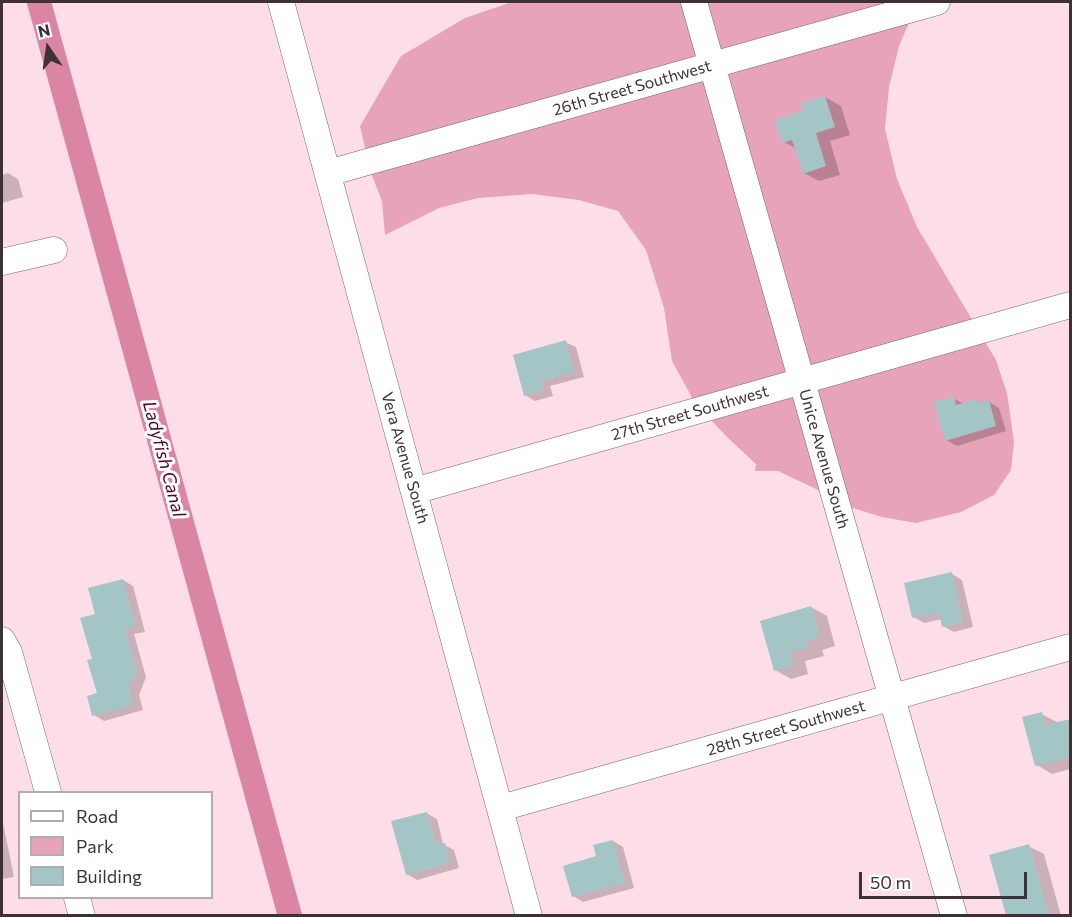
<!DOCTYPE html>
<html>
<head>
<meta charset="utf-8">
<style>
  body { margin:0 }
  #map { position:relative; width:1072px; height:917px; overflow:hidden; background:#fddde7; font-family:Commissioner,sans-serif }
  canvas { display:block }
  .frame { position:absolute; inset:0; border:3px solid #3d3135; pointer-events:none }
  .legend { position:absolute; left:18px; top:791px; width:195px; height:108px; box-sizing:border-box; background:#fff; border:2px solid #b1adae; margin:0; padding:8px 10px; list-style:none; font-size:18px; color:#3d3135 }
  .legend li { display:flex; align-items:center; gap:12px; height:30px }
  .legend b { width:30px; border:2px solid #b1adae }
  .north { position:absolute; left:18px; top:18px; width:60px; height:60px; -webkit-text-stroke:4px #fff; paint-order:stroke; rotate:347deg; font-size:16px; font-weight:700; line-height:24px; text-align:center; color:#3d3135 }
  .north::after { content:''; display:block; margin:auto; width:21px; height:27px; background:#3d3135; clip-path:polygon(50% 0,100% 100%,50% 72%,0 100%) }
  .scale { position:absolute; left:859px; top:872px; width:168px; height:27px; box-sizing:border-box; border:3px solid #3d3135; border-top:0; padding-left:8px; font-size:18px; line-height:21px; white-space:nowrap; color:#3d3135; -webkit-text-stroke:4px #fff; paint-order:stroke }
</style>
</head>
<body>
<div id="map">
<canvas width="1072" height="917"></canvas>
<div class="frame"></div>
<ul class="legend">
<li><b style="height:8px;background:#fff"></b>Road</li>
<li><b style="height:16px;background:#e7a3ba"></b>Park</li>
<li><b style="height:16px;background:#a3c5c5"></b>Building</li>
</ul>
<div class="north">N</div>
<div class="scale">50 m</div>
</div>
<script>
const ctx = document.querySelector('canvas').getContext('2d');
ctx.lineJoin = 'round';
function paint(path, color) {
  ctx.fillStyle = color;
  ctx.fill(path, 'evenodd');
}
function poly(rows) {
  const path = new Path2D();
  for (const r of rows) {
    path.moveTo(r[0], r[1]);
    for (let i = 2; i < r.length; i += 2) path.lineTo(r[i], r[i + 1]);
  }
  return path;
}
function strokePath(path, color, width, dash) {
  ctx.strokeStyle = color;
  ctx.lineWidth = width;
  ctx.lineCap = dash ? 'butt' : 'round';
  ctx.setLineDash(dash || []);
  ctx.stroke(path);
}
function label(font, color, halo, rows, align = 'center') {
  ctx.font = font + ' Commissioner,sans-serif';
  ctx.lineWidth = 6;
  ctx.setLineDash([]);
  ctx.textBaseline = 'middle';
  ctx.strokeStyle = halo;
  ctx.fillStyle = color;
  for (const [text, x, y, turn = 0] of rows) {
    ctx.save();
    ctx.translate(x, y);
    ctx.rotate((+turn || 0) * Math.PI / 180);
    ctx.textAlign = isNaN(turn) ? turn : align;
    if (halo) ctx.strokeText(text, 0, 0);
    ctx.fillText(text, 0, 0);
    ctx.restore();
  }
}
paint(poly([
  [512,2,915,2,911,18,899,46,889,87,885,129,897,179,917,227,996,360,1007,393,1014,442,1011,470,994,495,961,512,916,523,882,517,843,505,816,489,778,471,755,471,756,464,727,437,695,403,672,361,664,308,646,250,618,211,579,200,532,194,478,198,439,208,385,235,382,201,371,173,360,126,401,56,465,18]
]), '#e7a3ba');
paint(poly([
  [825,97,841,106,850,135,830,141,840,175,819,181,804,173,797,149,784,142,805,112],
  [8,173,18,179,23,197,2,203,2,175],
  [565,342,576,347,584,377,550,386,553,396,535,401,525,395],
  [953,398,964,404,977,401,981,404,989,402,999,408,1006,431,957,446,946,440],
  [952,574,962,580,973,627,954,632,943,626,942,619,924,623,914,617],
  [123,580,133,586,145,632,134,634,146,677,139,695,143,710,104,721,94,715,99,694,94,660,97,615],
  [811,607,827,616,835,646,822,650,824,656,805,661,808,674,791,679,775,670],
  [1041,714,1057,722,1070,720,1070,769,1052,774,1037,765],
  [426,813,437,819,443,844,454,850,459,868,417,880,407,874],
  [2,818,14,877,2,879],
  [613,841,623,847,634,888,583,902,573,896,598,857],
  [1028,846,1044,854,1061,916,1008,916,991,856]
]), '#0003');
strokePath(poly([
  [39,2,290,916]
]), '#db85a4', 24);
paint(poly([
  [825,96,835,127,816,133,826,166,803,174,792,140,782,143,775,120,804,111,801,103],
  [566,340,574,372,541,381,543,390,524,396,513,355],
  [954,396,956,405,977,399,978,403,989,400,996,426,945,441,934,402],
  [952,572,963,622,942,627,939,612,912,618,904,583],
  [123,579,135,626,125,629,137,671,129,688,133,705,92,716,87,696,97,693,87,660,92,659,80,618,95,614,88,588],
  [811,606,820,637,807,641,809,647,790,652,794,666,774,671,760,621],
  [1042,712,1045,725,1071,719,1071,757,1035,766,1022,717],
  [427,812,436,845,445,843,450,863,406,875,391,821],
  [613,840,625,883,572,897,563,866,596,856,593,845],
  [1029,844,1049,915,1006,915,989,855]
]), '#a3c5c5');
const minor = poly([
  [281,2,529,916],
  [694,2,954,916],
  [328,173,937,2],
  [2,262,54,250],
  [414,491,1070,305],
  [2,640,9,652,48,792],
  [501,808,1070,647],
  [77,898,82,916]
]);
strokePath(minor, '#7e626b', 27);
strokePath(minor, '#fff', 26);
label('16px', '#3d3135', '#fff', [
  ["26th Street Southwest",632,88,-16],
  ["27th Street Southwest",690,413,-16],
  ["Vera Avenue South",405,458,74],
  ["Unice Avenue South",824,459,74],
  ["28th Street Southwest",786,728,-16]
]);
label('italic 18px', '#50022a', '#fff', [
  ["Ladyfish Canal",164,459,75]
]);
</script>
</body>
</html>
